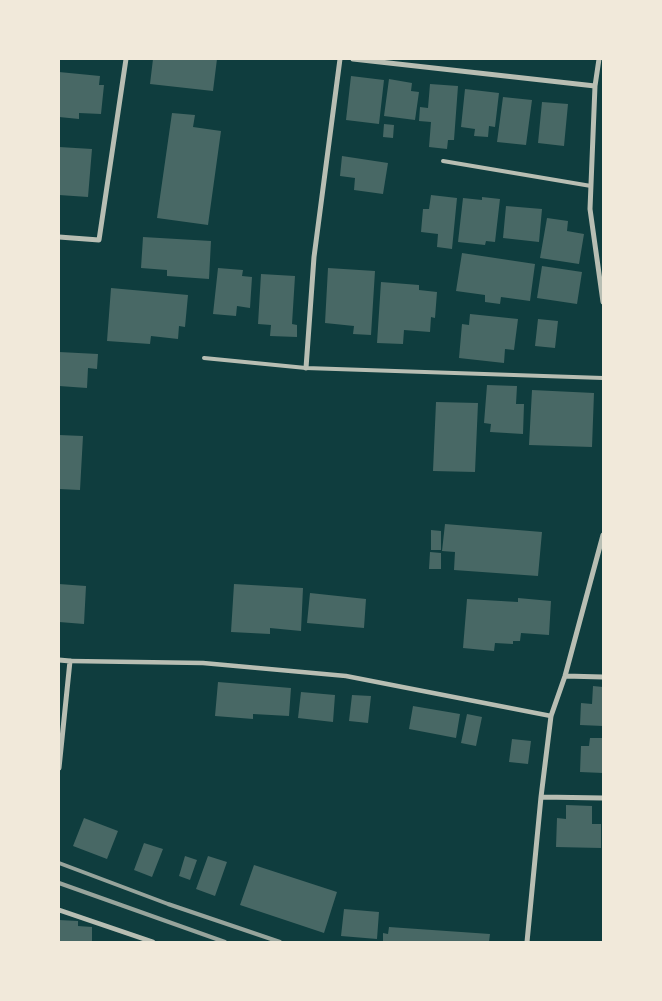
<!DOCTYPE html>
<html>
<head>
<meta charset="utf-8">
<style>
  body { margin:0 }
  #map { position:relative; width:662px; height:1001px; overflow:hidden; background:#0f3d3e; font-family:Arial,sans-serif }
  canvas { display:block }
  .frame { position:absolute; inset:0; border:60px solid #f1e9da; pointer-events:none }
</style>
</head>
<body>
<div id="map">
<canvas width="662" height="1001"></canvas>
<div class="frame"></div>
</div>
<script>
const ctx = document.querySelector('canvas').getContext('2d');
ctx.lineJoin = 'round';
function paint(path, color) {
  ctx.fillStyle = color;
  ctx.fill(path, 'evenodd');
}
function poly(rows) {
  const path = new Path2D();
  for (const r of rows) {
    path.moveTo(r[0], r[1]);
    for (let i = 2; i < r.length; i += 2) path.lineTo(r[i], r[i + 1]);
  }
  return path;
}
function strokePath(path, color, width, dash) {
  ctx.strokeStyle = color;
  ctx.lineWidth = width;
  ctx.lineCap = dash ? 'butt' : 'round';
  ctx.setLineDash(dash || []);
  ctx.stroke(path);
}
paint(poly([
  [153,59,217,59,213,91,150,84],
  [59,72,100,76,99,85,104,85,101,114,79,113,79,119,59,117],
  [351,76,384,80,379,124,346,120],
  [389,79,412,83,411,91,419,92,415,120,384,116],
  [430,84,458,86,454,140,448,140,447,149,429,147,431,122,419,121,420,107,428,108],
  [465,89,499,93,495,127,489,126,488,137,474,136,475,129,461,127],
  [503,97,532,100,526,145,497,142],
  [542,102,568,104,564,146,538,143],
  [172,113,195,115,193,127,221,131,208,225,157,218],
  [384,124,394,125,393,138,383,137],
  [59,147,92,149,88,197,59,195],
  [342,156,388,163,383,194,354,190,355,178,340,176],
  [431,195,457,198,452,249,437,247,438,234,421,232,423,209,429,209],
  [482,197,500,199,495,242,486,241,485,245,458,242,463,198,482,200],
  [506,206,542,209,539,242,503,238],
  [547,218,568,221,567,231,584,234,579,264,540,258],
  [143,237,211,241,209,279,167,276,167,270,141,268],
  [462,253,535,264,530,301,501,297,500,304,485,302,485,295,456,291],
  [542,266,582,272,577,304,537,298],
  [218,268,243,270,242,276,252,277,250,308,237,306,236,316,213,314],
  [328,268,375,271,371,335,353,334,354,326,325,323],
  [261,274,295,276,292,324,297,325,297,337,270,336,271,325,258,324],
  [381,282,419,285,419,290,437,292,435,318,431,317,430,332,404,330,403,344,377,343],
  [111,288,188,295,185,327,179,326,178,339,151,336,150,344,107,341],
  [470,314,518,319,514,350,505,349,504,363,459,358,462,324,469,325],
  [538,319,558,321,555,348,535,346],
  [59,352,98,354,97,369,88,368,87,388,59,386],
  [487,385,517,386,516,404,524,404,523,434,490,432,491,424,484,423],
  [532,390,594,393,592,447,529,445],
  [436,402,478,403,475,472,433,471],
  [59,435,83,436,80,490,59,489],
  [445,524,542,532,538,576,454,570,455,552,442,551],
  [431,530,441,531,441,550,431,550],
  [430,552,441,553,441,569,429,569],
  [59,584,86,586,84,624,59,622],
  [234,584,303,588,301,631,270,628,270,634,231,632],
  [310,593,366,599,364,628,307,623],
  [518,598,551,601,549,635,521,633,520,641,513,641,513,644,495,643,494,651,463,648,467,599,518,602],
  [218,682,291,688,289,716,253,714,253,719,215,716],
  [593,686,603,687,603,726,580,725,581,703,592,704],
  [301,692,335,695,333,722,298,718],
  [352,695,371,696,368,723,349,721],
  [413,706,460,714,456,738,409,729],
  [467,714,482,717,476,746,461,743],
  [590,738,603,738,603,773,580,772,581,746,589,746],
  [512,739,531,741,528,764,509,762],
  [566,805,592,806,592,824,601,824,601,848,556,847,557,818,566,819],
  [84,818,118,831,107,859,73,846],
  [144,843,163,849,152,877,134,870],
  [185,856,197,860,190,880,179,876],
  [208,856,227,862,215,896,196,889],
  [254,865,337,892,324,933,240,905],
  [344,909,379,912,377,939,341,936],
  [59,920,78,921,78,926,92,927,92,942,59,942],
  [389,927,490,934,489,942,383,942,383,933,388,934]
]), '#486865');
strokePath(poly([
  [443,161,591,186],
  [204,358,306,368,603,378]
]), '#b8beb3', 4);
strokePath(poly([
  [70,661,203,663,346,676,551,716],
  [59,910,153,942]
]), '#b8beb3', 4.5);
strokePath(poly([
  [353,59,595,86],
  [599,59,595,86,590,209,603,302],
  [59,237,99,240,126,59],
  [306,368,314,257,340,59],
  [59,660,70,661,59,768],
  [565,676,603,677],
  [541,797,603,798],
  [527,942,541,797,551,716,565,676,603,535]
]), '#b8beb3', 5);
strokePath(poly([
  [59,863,168,904,280,942],
  [59,883,225,942]
]), '#97a49c', 4);
</script>
</body>
</html>
